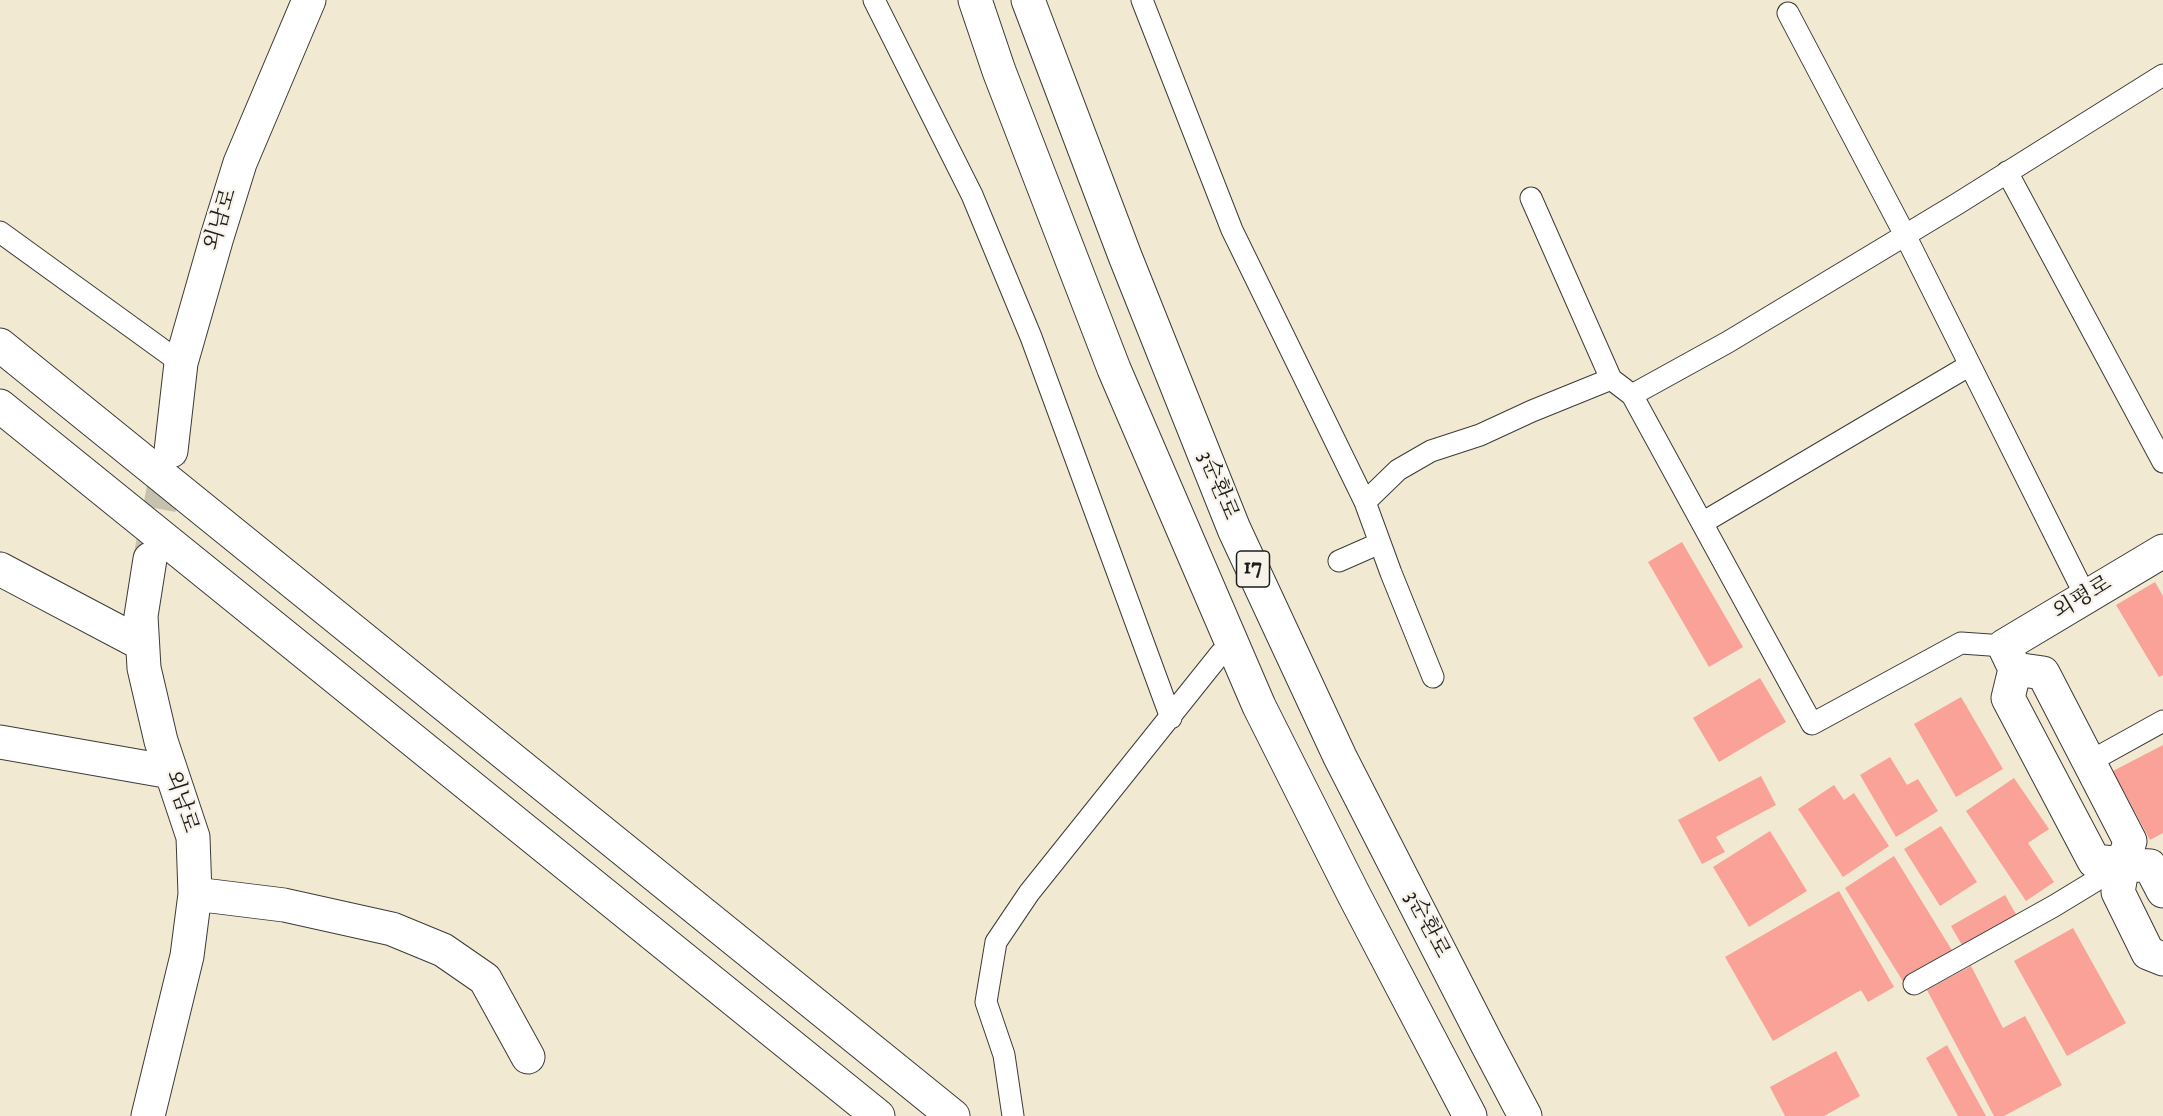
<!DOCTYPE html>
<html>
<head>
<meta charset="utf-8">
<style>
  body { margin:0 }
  canvas { display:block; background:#f1e9d2 }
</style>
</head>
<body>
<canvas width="2163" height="1116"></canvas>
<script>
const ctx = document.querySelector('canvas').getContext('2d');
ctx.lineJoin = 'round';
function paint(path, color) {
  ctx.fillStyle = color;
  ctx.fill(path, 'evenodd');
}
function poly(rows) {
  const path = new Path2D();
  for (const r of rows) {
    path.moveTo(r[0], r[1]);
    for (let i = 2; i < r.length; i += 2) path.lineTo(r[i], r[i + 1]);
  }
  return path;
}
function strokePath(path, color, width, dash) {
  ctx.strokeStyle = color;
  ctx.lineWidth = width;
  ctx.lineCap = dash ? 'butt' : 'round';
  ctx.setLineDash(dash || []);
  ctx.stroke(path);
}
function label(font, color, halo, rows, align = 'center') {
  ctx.font = font + ' "IM FELL DW Pica","Noto Serif KR",serif';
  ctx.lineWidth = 4.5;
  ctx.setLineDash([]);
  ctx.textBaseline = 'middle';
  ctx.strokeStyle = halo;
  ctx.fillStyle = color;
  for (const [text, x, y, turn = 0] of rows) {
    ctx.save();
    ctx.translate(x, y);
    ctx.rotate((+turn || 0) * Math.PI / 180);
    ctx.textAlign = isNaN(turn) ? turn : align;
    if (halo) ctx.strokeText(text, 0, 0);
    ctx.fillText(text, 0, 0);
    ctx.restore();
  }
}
paint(poly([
  [1682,542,1743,647,1709,667,1648,562],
  [2155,582,2163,596,2163,675,2159,677,2116,605],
  [1760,678,1786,722,1719,762,1693,718],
  [1961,697,2003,769,1956,797,1914,724],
  [2163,745,2163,833,2150,840,2113,771],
  [1890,757,1907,785,1918,779,1938,811,1896,837,1860,775],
  [1761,776,1776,805,1716,837,1725,852,1702,864,1678,820],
  [2014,778,2049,829,2028,843,2054,882,2026,901,1966,811],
  [1834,785,1844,800,1854,793,1889,846,1843,877,1798,809],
  [1941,826,1977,882,1940,906,1904,849],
  [1770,831,1807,891,1749,927,1713,867],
  [1894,856,1953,952,1904,983,1845,888],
  [1839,891,1894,987,1868,1002,1861,990,1773,1041,1725,957],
  [2005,895,2017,916,1963,947,1951,926],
  [2073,928,2126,1023,2067,1056,2014,961],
  [1971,966,2003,1028,2025,1016,2062,1085,2004,1116,1994,1116,1927,990],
  [1947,1045,1986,1116,1958,1116,1926,1058],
  [1836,1051,1860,1096,1824,1116,1785,1116,1770,1087]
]), '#faa198');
strokePath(poly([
  [150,557,170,454]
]), '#c6c0ae', 33, [33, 16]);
const service = poly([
  [874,0,972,195,1031,337,1171,718],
  [1142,0,1232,230,1365,502,1391,573,1433,677],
  [1788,13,1905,235,2086,597],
  [2007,172,2163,462],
  [1531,198,1611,379,1632,395,1812,724,1961,643,2004,646],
  [0,232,181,363],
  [1632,395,1728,342,1957,204,2163,75],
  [1365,502,1398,470,1431,451,1480,435,1532,411,1611,379],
  [1702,523,1970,365],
  [1339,561,1380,543],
  [2089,762,2163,721],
  [1914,984,2054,906,2123,864],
  [1013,1116,1004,1055,986,1002,996,942,1029,893,1221,653]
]);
const minor = poly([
  [171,451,181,363,217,237,240,163,309,0],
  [0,569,142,644],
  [2015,669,2043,673,2130,841,2123,864,2094,861,2008,698,2015,669],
  [2015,669,2004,646,2163,551],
  [0,742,171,772],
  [2163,891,2150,866,2123,864,2118,892,2148,953,2163,959],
  [195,894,284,905,392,929,443,950,485,979,528,1057],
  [148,1116,187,956,195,894,193,837,161,741,144,668,141,616,150,559]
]);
const tertiary = poly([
  [0,345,953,1116],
  [0,406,878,1116]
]);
const trunk = poly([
  [975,0,999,71,1114,369,1259,706,1354,895,1470,1116],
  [1028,0,1125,256,1234,529,1340,757,1487,1044,1525,1116]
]);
strokePath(service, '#3c3b37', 23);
strokePath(minor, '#3c3b37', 35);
strokePath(tertiary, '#3c3b37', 35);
strokePath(trunk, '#3c3b37', 35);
strokePath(service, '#fff', 21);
strokePath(minor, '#fff', 33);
strokePath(tertiary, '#fff', 33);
strokePath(trunk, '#fff', 33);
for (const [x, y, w] of [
  [1253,569,33]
]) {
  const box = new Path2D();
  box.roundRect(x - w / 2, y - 18, w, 36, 4.5);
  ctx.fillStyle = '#f7f3e8';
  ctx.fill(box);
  strokePath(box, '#1c1c1c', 1.5);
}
label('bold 21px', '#1c1c1c', null, [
  ["17",1253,569]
]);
label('22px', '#1c1c1c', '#f7f3e8', [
  ["외남로",222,220,-73],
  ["3순환로",1217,486,68],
  ["외평로",2083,599,-31],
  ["외남로",180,802,72],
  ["3순환로",1426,925,63]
]);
</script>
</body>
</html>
